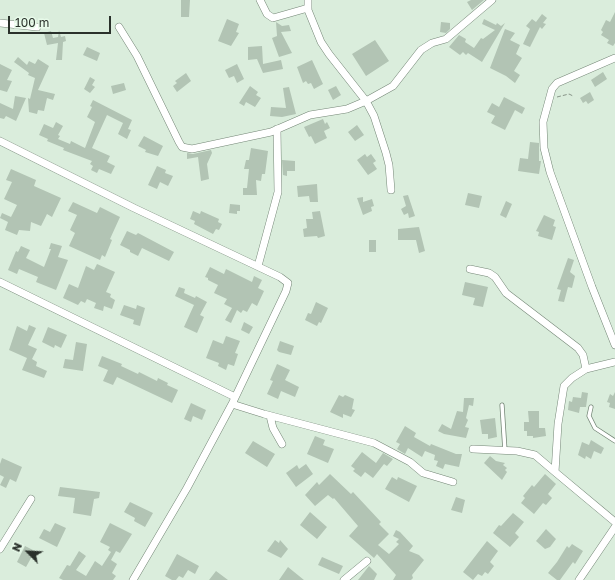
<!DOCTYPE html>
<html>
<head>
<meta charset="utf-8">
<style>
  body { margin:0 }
  #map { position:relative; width:615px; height:580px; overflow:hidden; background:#daeddc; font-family:"Golos Text",sans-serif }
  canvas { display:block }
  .north { position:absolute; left:8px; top:532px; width:40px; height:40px; -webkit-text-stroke:3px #e7fae9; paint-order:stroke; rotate:294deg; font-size:11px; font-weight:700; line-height:16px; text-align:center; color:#2a312b }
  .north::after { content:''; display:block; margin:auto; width:14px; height:18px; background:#2a312b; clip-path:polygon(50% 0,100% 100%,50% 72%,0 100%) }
  .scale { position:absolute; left:8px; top:16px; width:103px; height:18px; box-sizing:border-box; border:2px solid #2a312b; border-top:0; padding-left:5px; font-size:12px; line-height:14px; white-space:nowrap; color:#2a312b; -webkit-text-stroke:3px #e7fae9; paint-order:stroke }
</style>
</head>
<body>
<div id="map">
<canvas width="615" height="580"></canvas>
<div class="north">N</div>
<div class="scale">100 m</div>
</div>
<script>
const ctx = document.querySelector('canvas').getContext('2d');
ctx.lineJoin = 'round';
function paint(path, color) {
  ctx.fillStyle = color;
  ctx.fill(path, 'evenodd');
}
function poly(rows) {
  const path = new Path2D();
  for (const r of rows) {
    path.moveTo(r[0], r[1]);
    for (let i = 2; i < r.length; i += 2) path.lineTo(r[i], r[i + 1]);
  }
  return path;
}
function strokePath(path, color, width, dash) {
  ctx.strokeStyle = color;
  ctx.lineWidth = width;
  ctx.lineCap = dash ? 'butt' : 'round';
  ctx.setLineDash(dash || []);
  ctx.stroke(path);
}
paint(poly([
  [181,0,190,0,189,17,181,17],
  [471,0,484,0,472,10,467,2],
  [615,12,615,43,613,46,607,43,609,40,601,35,603,32,601,30,606,20,610,22],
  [542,14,547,18,543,23,546,24,542,29,540,27,530,47,523,44,530,29,526,26,532,19,536,22],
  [227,19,239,24,236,32,239,33,231,46,218,41],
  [484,19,496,25,497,23,501,26,505,23,482,62,468,53,466,55,463,52,460,55,449,47,459,35,466,39,465,42,474,48,481,38,483,39,495,30,482,24],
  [276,22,282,26,289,25,291,31,281,32,292,53,279,57,272,38,277,36],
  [441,22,450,23,450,29,446,33,440,32],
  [505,29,515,33,510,40,520,45,516,54,522,58,514,71,520,75,515,83,506,76,490,68],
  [59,30,61,37,65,36,66,41,63,42,62,60,56,60,58,43,47,45,44,33,51,31,53,38,58,37],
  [375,40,389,61,366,76,352,54],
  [262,46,263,64,281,60,283,69,263,73,257,59,248,60,248,47],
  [87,47,100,53,97,61,83,55],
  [18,57,27,65,29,61,35,64,38,59,49,66,38,90,55,94,53,100,47,98,44,111,38,110,37,114,29,112,28,98,30,99,35,78,28,75,29,73,14,62],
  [312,60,323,84,314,89,311,83,308,84,306,81,303,83,297,67],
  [0,64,12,70,7,80,12,81,7,92,0,90],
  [237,64,244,79,237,83,234,76,229,78,225,70],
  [603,72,607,79,595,87,591,80],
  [186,73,191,81,177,92,173,86,177,83,175,81],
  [90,77,95,80,92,85,95,87,90,93,84,89],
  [124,83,126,90,113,94,111,86],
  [250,86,258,92,256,95,261,98,255,107,246,102,244,106,239,103],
  [336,86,341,95,333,100,328,90],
  [289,87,296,114,282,117,270,116,271,107,286,108,283,88],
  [590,92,594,100,588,104,586,101,583,103,580,98],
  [15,96,26,98,16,121,6,116,4,119,0,118,0,103,13,109],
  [504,97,525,108,522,114,515,110,505,130,491,123,495,116,487,112,492,103,499,107],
  [93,100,132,120,128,129,131,130,127,139,118,134,123,123,107,115,92,148,110,156,107,162,115,166,111,174,99,169,97,173,91,170,93,166,90,164,92,161,63,150,64,148,47,141,48,139,39,135,44,124,53,128,56,122,63,126,58,135,60,136,58,139,70,144,71,141,85,148,95,122,87,117,92,107,90,106],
  [323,119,325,124,327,122,330,128,324,131,327,138,315,144,311,136,309,137,304,127],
  [357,125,364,135,355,141,348,132],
  [144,136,163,146,158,156,145,152,146,150,138,146],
  [530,142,539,143,539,161,541,161,539,174,518,171,520,158,528,159],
  [251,148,268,151,265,174,262,174,261,181,256,180,257,195,243,195,243,188,247,188,249,169,244,169,246,160,249,160],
  [211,150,212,153,207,164,209,179,201,181,198,157,187,159,187,153,193,154],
  [365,154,367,157,371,154,376,161,373,163,377,169,368,175,357,160],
  [282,160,295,161,295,171,287,171,287,176,283,175],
  [157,166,166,170,165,173,173,176,168,186,160,182,157,189,148,185],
  [11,169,36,180,34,186,61,198,52,217,47,214,41,226,31,222,30,231,19,230,17,235,5,230,8,222,0,218,2,213,11,217,17,205,4,199,12,182,6,180],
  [317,184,318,202,310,202,309,196,298,197,297,186],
  [468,193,482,196,479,208,465,205],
  [408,195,415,216,409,218,408,213,404,215,401,209,406,206,403,196],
  [363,197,363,202,372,199,374,206,371,207,372,211,363,215,357,198],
  [506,201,512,204,506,218,500,215],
  [73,202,97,213,100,207,120,217,110,239,112,240,105,257,102,255,100,260,69,246,75,233,70,230,77,215,68,211],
  [230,204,240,205,240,211,237,211,237,214,229,213],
  [193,211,200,214,201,211,219,219,218,222,222,224,219,230,216,229,213,234,194,224,195,221,190,219],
  [320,211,325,236,318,238,317,236,304,237,303,229,307,228,306,219,313,219,312,212],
  [544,215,555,220,553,226,556,227,552,240,538,236,539,232,536,231],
  [419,227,425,251,419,253,416,240,398,240,398,229],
  [127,231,136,235,138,233,174,252,169,261,142,248,138,256,130,252,130,250,120,245],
  [369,240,376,240,376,252,369,252],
  [51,243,62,246,58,257,68,260,56,290,36,282,38,277,19,269,17,274,8,270,16,251,18,252,21,246,30,250,26,258,44,267,51,249,49,249],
  [568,258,574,260,570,272,575,276,572,288,568,287,564,302,558,301,561,290,557,289],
  [97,264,115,272,106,292,111,294,110,297,115,300,112,309,104,306,103,311,94,308,96,303,87,299,85,303,81,301,78,305,63,298,69,284,78,288,86,266,94,270],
  [210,267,224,274,226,269,252,282,254,276,262,280,258,288,264,291,257,306,252,303,247,312,243,310,241,313,237,310,231,323,225,320,232,308,224,304,227,299,214,293,218,285,208,280,208,278,205,277],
  [465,282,488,287,483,307,473,305,475,298,462,295],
  [179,287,185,289,184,293,195,298,196,296,207,302,200,315,204,317,197,333,184,327,194,305,175,296],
  [316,302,328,308,321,323,319,322,317,326,305,320,308,313,311,314],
  [124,305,136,309,137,305,145,308,140,326,133,324,134,320,120,315],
  [244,322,253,327,249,334,241,330],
  [29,325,36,328,28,345,37,349,32,359,37,362,36,366,47,371,44,378,22,370,27,358,9,350,17,326,27,331],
  [48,327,67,335,61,348,55,345,54,348,42,342],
  [226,336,240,341,235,353,238,354,234,366,228,364,226,370,218,366,219,363,206,358,213,340,223,344],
  [280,341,294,346,291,355,279,352,277,350],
  [76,342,87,344,83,371,63,368,65,359,73,360],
  [102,356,122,364,121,366,138,374,139,372,157,381,158,378,168,383,167,385,178,390,172,403,117,377,113,385,103,381,108,370,98,366],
  [277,364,290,370,285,380,299,387,295,397,281,391,278,399,267,394,273,381,270,380],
  [582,392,588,393,586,407,580,407,579,413,568,410,569,401,572,402,573,397,581,398],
  [615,392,615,409,609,407,610,403,607,402,610,394,613,396],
  [339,395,343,397,345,395,354,399,352,409,355,410,351,417,343,414,343,418,330,412],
  [464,398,474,398,473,406,469,405,466,418,468,420,465,427,469,428,466,438,444,434,438,431,442,424,451,429,457,411,463,412],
  [191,403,206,410,202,420,193,416,191,422,184,419],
  [528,411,539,411,539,428,545,428,546,436,533,438,533,436,527,436,527,431,524,431,524,422,529,422],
  [495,418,497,437,488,439,488,434,482,434,480,420],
  [405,426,416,433,414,437,430,446,431,444,456,454,462,454,459,467,445,464,443,469,436,466,438,461,434,460,435,455,425,451,422,457,408,448,405,454,397,449,400,444,396,442],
  [315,436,325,440,323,445,334,449,328,463,307,454],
  [591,440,604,448,601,454,594,451,591,459,586,456,585,459,578,455,582,442,589,445],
  [253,441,275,454,267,467,245,453],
  [362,452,376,463,383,453,393,459,387,466,384,464,373,478,365,472,361,477,353,471,355,469,351,466],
  [490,456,496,461,505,463,503,465,507,468,505,470,507,472,502,480,484,463],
  [2,458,22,467,16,482,10,479,6,488,0,485,4,477,0,475,0,464],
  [306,464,313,474,296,487,286,473,297,465,299,469],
  [330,474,351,494,353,492,381,522,379,524,389,534,378,545,389,554,399,544,396,542,399,539,393,536,396,530,400,532,413,546,409,551,419,555,424,560,412,575,413,578,411,580,393,580,396,575,377,554,374,558,349,536,358,526,334,498,333,499,328,495,315,506,305,495,317,482,319,485],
  [545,474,556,484,548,494,552,498,546,505,543,503,534,514,521,503,525,498,523,496,532,485,534,487],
  [392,477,397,480,398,477,417,486,409,502,385,489],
  [60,487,100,492,99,498,94,499,91,516,73,513,75,498,58,496],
  [456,497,465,500,462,513,451,510],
  [130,502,153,513,145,527,134,521,135,518,124,512],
  [310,512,327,527,317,539,300,525],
  [513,513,524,522,515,533,519,537,510,547,493,533,499,525,501,526],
  [55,523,66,528,57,547,39,538,44,529,50,532],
  [110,523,132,534,120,553,116,551,111,560,117,564,112,573,116,576,113,580,63,580,59,578,67,565,70,566,79,551,86,556,76,570,86,576,95,561,102,566,111,552,108,550,110,547,100,542],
  [546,529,556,539,550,547,545,549,536,541],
  [275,540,279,543,280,540,288,549,281,558,267,551],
  [487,541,498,551,490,562,494,566,488,574,485,572,482,576,478,574,473,580,463,572],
  [572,544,583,551,575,564,573,562,560,580,557,580,548,573,557,562,567,546,569,548],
  [25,546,35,551,26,567,17,562],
  [177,554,199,566,195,574,188,570,183,578,179,576,176,580,172,580,165,576],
  [322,557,343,566,339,574,318,565],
  [369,566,377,574,374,580,358,580],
  [288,567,304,580,279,580],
  [216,571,228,580,209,580]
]), '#b2c4b4');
const service = poly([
  [502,405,505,451],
  [591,407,589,416,595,428,615,441]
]);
const minor = poly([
  [260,0,267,14,273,18,308,8],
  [0,23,37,27],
  [119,27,137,56,179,142,182,147,192,149,271,132,310,115,347,109,366,101,329,54,321,42,308,10,308,0],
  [615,58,557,83,552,89,543,122,544,148,550,172,592,287,615,345],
  [0,141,134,208,280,277,288,283,286,291,232,404,187,488,133,580],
  [391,190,389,165,386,153,374,116,366,101,393,86,421,50,432,43,446,39,492,0],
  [258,266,278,192,277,129],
  [470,269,489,273,495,277,506,293,578,348,583,355,586,369],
  [0,282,235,397],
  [615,362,586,369,572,378,564,386,558,424,555,472,615,522],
  [232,404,264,414,374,443,410,462,423,473,453,482],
  [270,416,273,428,282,444],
  [473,449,517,451,535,455,555,472],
  [0,549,31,499],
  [344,580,367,561],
  [579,580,615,527]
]);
strokePath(service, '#748676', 5);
strokePath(minor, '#748676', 8);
strokePath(poly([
  [557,97,569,94,573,96]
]), '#879488', 1, [4, 2]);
strokePath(service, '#fff', 3.5);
strokePath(minor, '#fff', 7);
</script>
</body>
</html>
